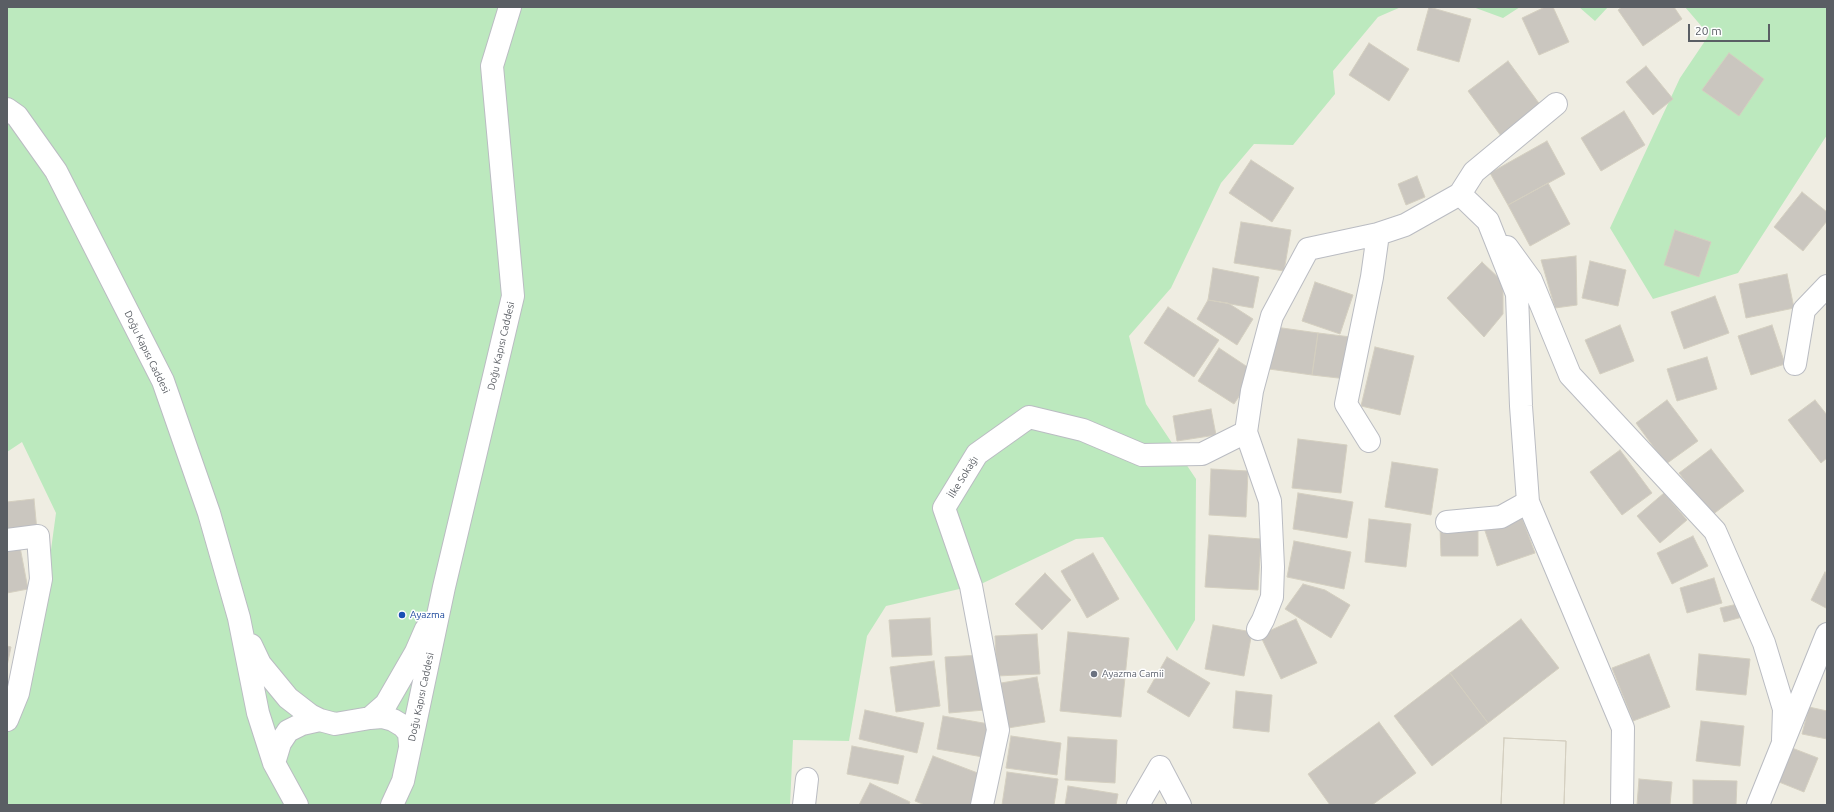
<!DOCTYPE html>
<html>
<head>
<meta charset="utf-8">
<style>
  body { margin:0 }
  #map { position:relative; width:1834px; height:812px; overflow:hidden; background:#efede2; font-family:Ubuntu,sans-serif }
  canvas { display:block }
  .frame { position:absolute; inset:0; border:8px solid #5a5e64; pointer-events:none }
  .scale { position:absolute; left:1688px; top:24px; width:82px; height:18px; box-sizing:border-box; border:2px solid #5a5e64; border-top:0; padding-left:5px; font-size:12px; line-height:14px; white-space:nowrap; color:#5a5e64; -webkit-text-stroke:3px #fff; paint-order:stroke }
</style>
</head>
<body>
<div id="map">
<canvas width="1834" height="812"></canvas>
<div class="frame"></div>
<div class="scale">20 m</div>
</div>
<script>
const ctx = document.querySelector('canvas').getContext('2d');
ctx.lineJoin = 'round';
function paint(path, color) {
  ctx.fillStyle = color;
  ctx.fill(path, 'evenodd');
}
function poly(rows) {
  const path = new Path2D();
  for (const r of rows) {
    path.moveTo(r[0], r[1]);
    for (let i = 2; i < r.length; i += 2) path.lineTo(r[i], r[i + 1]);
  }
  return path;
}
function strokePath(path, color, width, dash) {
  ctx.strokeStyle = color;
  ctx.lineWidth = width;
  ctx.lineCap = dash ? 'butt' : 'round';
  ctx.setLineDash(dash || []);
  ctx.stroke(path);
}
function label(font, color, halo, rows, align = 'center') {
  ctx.font = font + ' Ubuntu,sans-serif';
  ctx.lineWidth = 3;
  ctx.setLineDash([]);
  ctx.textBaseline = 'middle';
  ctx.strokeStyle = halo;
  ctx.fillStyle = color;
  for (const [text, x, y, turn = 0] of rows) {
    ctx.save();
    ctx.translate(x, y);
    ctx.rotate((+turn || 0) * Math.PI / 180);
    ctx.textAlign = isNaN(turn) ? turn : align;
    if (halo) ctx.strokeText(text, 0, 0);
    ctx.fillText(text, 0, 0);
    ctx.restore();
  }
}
paint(poly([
  [7,7,1401,7,1378,17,1333,71,1335,94,1293,145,1254,144,1221,183,1171,288,1129,336,1146,404,1196,479,1195,620,1177,651,1103,537,1076,539,981,584,886,606,867,636,849,741,793,740,790,805,7,805,7,728,34,674,56,513,22,442,7,452],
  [1473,7,1520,7,1503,18],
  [1579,7,1608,7,1595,21],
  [1685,7,1827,7,1827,135,1738,273,1653,299,1610,228,1680,78,1709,35]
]), '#bce9be');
const building = poly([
  [1429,7,1471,19,1459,62,1417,50,1429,7],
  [1545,7,1553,7,1569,42,1539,55,1522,18,1545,7],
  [1622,7,1674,7,1682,19,1643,46,1618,10,1622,7],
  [1369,43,1409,69,1389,101,1349,75,1369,43],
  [1729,53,1764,79,1739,116,1702,90,1729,53],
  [1508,61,1541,106,1501,136,1468,91,1508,61],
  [1646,66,1673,99,1653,115,1626,82,1646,66],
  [1624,111,1645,145,1601,171,1581,138,1624,111],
  [1547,141,1565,174,1508,205,1490,173,1547,141],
  [1251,160,1294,188,1272,222,1229,193,1251,160],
  [1417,176,1425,197,1406,205,1398,184,1417,176],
  [1548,183,1570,224,1530,246,1508,205,1548,183],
  [1802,192,1827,212,1827,221,1803,251,1774,227,1802,192],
  [1241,222,1291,230,1284,271,1234,263,1241,222],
  [1675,230,1711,242,1699,277,1664,265,1675,230],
  [1576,256,1577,305,1555,308,1541,260,1576,256],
  [1590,261,1626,270,1618,306,1582,298,1590,261],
  [1482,262,1503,282,1503,314,1484,337,1447,298,1482,262],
  [1213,268,1259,277,1253,308,1208,300,1213,268],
  [1787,274,1794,308,1746,318,1739,284,1787,274],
  [1315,282,1353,295,1340,334,1302,321,1315,282],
  [1715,296,1729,333,1684,349,1671,312,1715,296],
  [1208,300,1228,303,1253,319,1237,345,1197,319,1208,300],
  [1168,307,1219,340,1194,377,1144,343,1168,307],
  [1620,325,1634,361,1600,374,1585,340,1620,325],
  [1772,325,1785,364,1751,375,1738,336,1772,325],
  [1275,327,1318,333,1312,375,1269,369,1275,327],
  [1318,333,1351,337,1347,379,1312,375,1318,333],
  [1375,347,1414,356,1400,415,1361,406,1375,347],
  [1219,348,1255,372,1234,404,1198,381,1219,348],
  [1707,357,1717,389,1677,401,1667,369,1707,357],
  [1667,400,1698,441,1666,464,1636,423,1667,400],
  [1815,400,1827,415,1827,458,1821,463,1788,420,1815,400],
  [1211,409,1216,435,1177,441,1173,416,1211,409],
  [1298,439,1347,445,1341,493,1292,488,1298,439],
  [1711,449,1744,491,1712,515,1679,473,1711,449],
  [1620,450,1652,493,1622,515,1590,472,1620,450],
  [1392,462,1438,469,1431,515,1385,507,1392,462],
  [1211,469,1248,471,1246,517,1209,515,1211,469],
  [1298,493,1353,502,1347,538,1293,529,1298,493],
  [1664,493,1687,520,1660,543,1637,516,1664,493],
  [34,499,37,531,7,534,7,502,34,499],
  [1521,515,1535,553,1497,566,1484,528,1521,515],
  [1369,519,1411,524,1406,567,1365,562,1369,519],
  [1478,527,1478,556,1441,556,1440,528,1478,527],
  [1209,535,1261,539,1258,590,1205,587,1209,535],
  [1693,536,1708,566,1672,584,1657,553,1693,536],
  [1294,541,1351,552,1344,589,1287,577,1294,541],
  [20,547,28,589,7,593,7,549,20,547],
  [1093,553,1119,599,1087,618,1061,571,1093,553],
  [1825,572,1827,577,1826,608,1811,600,1825,572],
  [1045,573,1071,600,1042,630,1015,604,1045,573],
  [1714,578,1722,603,1687,613,1680,588,1714,578],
  [1303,584,1325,590,1350,605,1331,638,1285,609,1303,584],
  [1742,603,1746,616,1724,622,1720,608,1742,603],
  [930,618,932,655,892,657,889,620,930,618],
  [1296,619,1317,663,1281,679,1260,635,1296,619],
  [1521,619,1559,668,1488,723,1450,673,1521,619],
  [1213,625,1252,632,1244,676,1205,669,1213,625],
  [1068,632,1129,638,1121,717,1060,711,1068,632],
  [1037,634,1040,674,997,676,995,636,1037,634],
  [7,646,11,647,7,666,7,646],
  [1649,654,1670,707,1633,721,1612,668,1649,654],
  [1699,654,1750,659,1746,695,1696,690,1699,654],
  [981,655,985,710,949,713,945,657,981,655],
  [1167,657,1210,683,1189,717,1147,692,1167,657],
  [934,661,940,706,896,712,890,667,934,661],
  [1450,673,1488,723,1432,766,1394,716,1450,673],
  [1037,677,1045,722,1008,728,1001,683,1037,677],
  [1236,691,1272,695,1269,732,1233,728,1236,691],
  [1809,707,1827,711,1827,739,1802,734,1809,707],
  [865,710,924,723,917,753,859,739,865,710],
  [943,716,989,724,983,757,937,749,943,716],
  [1701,721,1744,726,1740,766,1696,761,1701,721],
  [1379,722,1416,773,1372,805,1330,805,1308,774,1379,722],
  [1011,736,1061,743,1057,775,1006,768,1011,736],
  [1068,737,1117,740,1115,783,1065,780,1068,737],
  [1504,738,1566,741,1564,805,1501,805,1504,738],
  [1504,738,1566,741,1564,805,1501,805,1504,738],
  [852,746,904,756,898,784,847,774,852,746],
  [1792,748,1818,758,1804,792,1779,782,1792,748],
  [933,756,983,775,971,805,925,805,915,801,933,756],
  [1007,772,1058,779,1054,805,1002,805,1007,772],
  [1639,779,1672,782,1670,805,1637,805,1639,779],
  [1693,780,1737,781,1736,805,1693,805,1693,780],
  [870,783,910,802,909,805,859,805,870,783],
  [1068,786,1118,794,1116,805,1065,805,1068,786]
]);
paint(building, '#cac6bf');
strokePath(building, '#d4cfc0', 1);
const minor = poly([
  [1460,194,1474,172,1556,104],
  [1507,247,1531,280,1570,375,1715,531,1764,643,1784,709,1783,740],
  [1795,364,1804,310,1827,286],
  [1369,441,1346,404,1372,277,1378,234],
  [1447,522,1501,517,1528,502],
  [7,540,38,536,41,579,18,693,7,720],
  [1258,629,1263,620,1272,597,1273,567,1270,501,1246,432,1252,391,1272,316,1308,249,1378,234,1405,225,1460,194,1488,221,1517,294,1521,406,1528,502,1623,728,1622,805],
  [1160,767,1180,805],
  [804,805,807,779],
  [982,805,998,730,971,586,944,508,977,454,1029,417,1083,430,1142,455,1202,454,1246,432],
  [1138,805,1160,767],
  [1758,805,1827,634]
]);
const tertiary = poly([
  [7,109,17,116,56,171,163,381,209,513,239,618,258,713,274,763,297,805],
  [251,645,260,664,288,698,310,715,320,720,335,724,370,718,386,704,416,652,426,629],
  [370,718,382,717,393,720,403,726,409,733,410,745],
  [274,763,280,743,288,731,302,724,320,720],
  [392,805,403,781,444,587,513,296,492,66,510,7]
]);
strokePath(minor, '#babcc2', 24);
strokePath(tertiary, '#babcc2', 24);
strokePath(minor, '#fff', 22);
strokePath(tertiary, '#fff', 22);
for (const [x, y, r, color] of [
  [402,615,4,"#1a4fb4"],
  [1094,674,4,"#6b7280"]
]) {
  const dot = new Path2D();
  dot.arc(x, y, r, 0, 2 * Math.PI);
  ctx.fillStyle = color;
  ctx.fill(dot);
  strokePath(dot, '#fff', 1.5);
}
label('10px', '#5a5e64', '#fff', [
  ["Doğu Kapısı Caddesi",501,346,-77],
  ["Doğu Kapısı Caddesi",147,352,64],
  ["İlke Sokağı",963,477,-58],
  ["Doğu Kapısı Caddesi",421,697,-78]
]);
label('10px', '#164399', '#fff', [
  ["Ayazma",410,615]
], 'left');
label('10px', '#5b616d', '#fff', [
  ["Ayazma Camii",1102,674]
], 'left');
</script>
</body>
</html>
